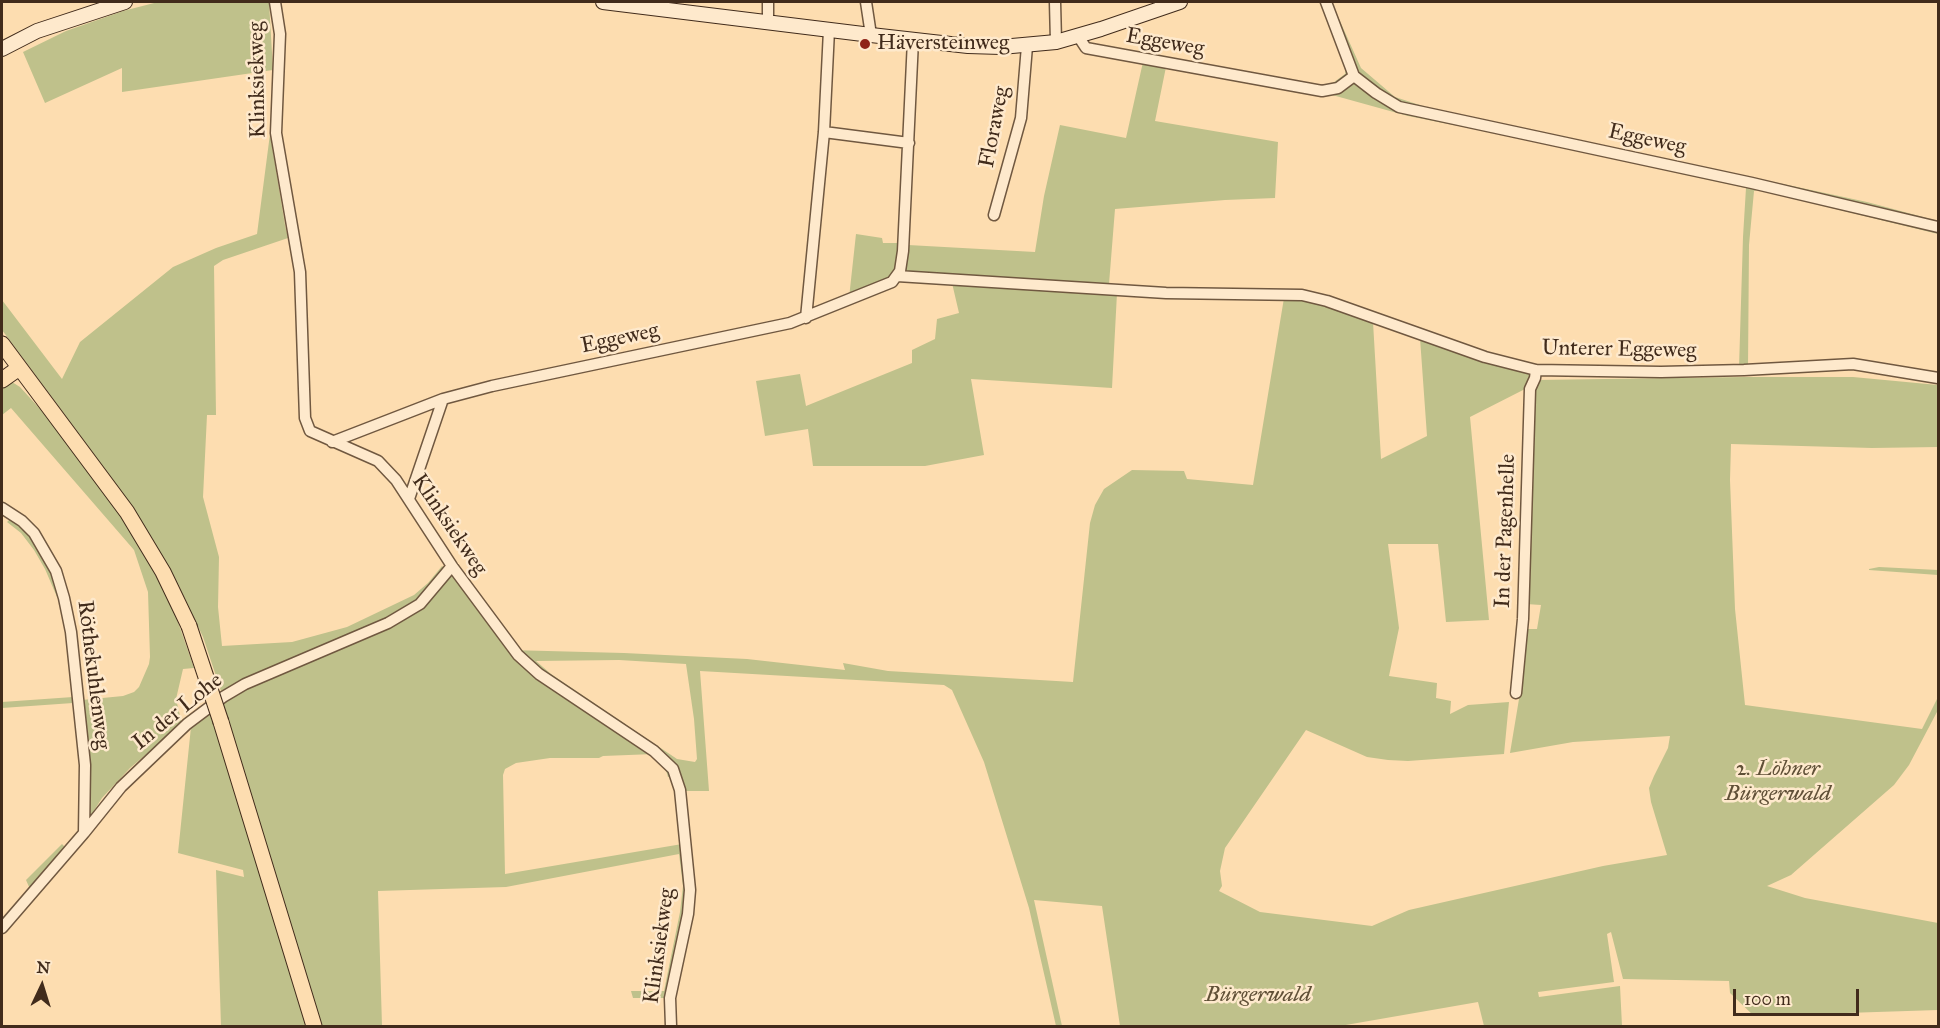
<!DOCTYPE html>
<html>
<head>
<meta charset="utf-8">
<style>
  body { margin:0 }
  #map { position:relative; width:1940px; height:1028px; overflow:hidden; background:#fdddb0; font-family:"IM FELL Great Primer",serif }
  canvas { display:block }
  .frame { position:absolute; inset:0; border:3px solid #412b1b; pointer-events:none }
  .north { position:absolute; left:12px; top:956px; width:60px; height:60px; -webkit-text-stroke:4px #fee9cc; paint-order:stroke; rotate:4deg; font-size:16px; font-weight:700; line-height:24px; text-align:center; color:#412b1b }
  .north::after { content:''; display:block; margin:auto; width:21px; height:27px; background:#412b1b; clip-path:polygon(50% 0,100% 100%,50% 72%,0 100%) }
  .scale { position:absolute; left:1733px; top:989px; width:126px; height:27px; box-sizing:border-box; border:3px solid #412b1b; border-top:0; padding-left:8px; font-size:18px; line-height:21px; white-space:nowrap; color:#412b1b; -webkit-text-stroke:4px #fee9cc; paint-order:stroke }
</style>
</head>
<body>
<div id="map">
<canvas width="1940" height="1028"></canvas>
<div class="frame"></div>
<div class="north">N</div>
<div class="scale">100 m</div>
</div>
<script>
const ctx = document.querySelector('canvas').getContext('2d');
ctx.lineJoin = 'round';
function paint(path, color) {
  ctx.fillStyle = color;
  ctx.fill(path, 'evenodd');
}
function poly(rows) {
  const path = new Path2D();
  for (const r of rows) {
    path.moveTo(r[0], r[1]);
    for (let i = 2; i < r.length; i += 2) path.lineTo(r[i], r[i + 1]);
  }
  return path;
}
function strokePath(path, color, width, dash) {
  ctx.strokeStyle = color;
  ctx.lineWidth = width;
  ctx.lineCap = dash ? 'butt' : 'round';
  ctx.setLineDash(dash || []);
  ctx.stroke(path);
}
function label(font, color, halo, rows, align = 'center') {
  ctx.font = font + ' "IM FELL Great Primer",serif';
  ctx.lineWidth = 5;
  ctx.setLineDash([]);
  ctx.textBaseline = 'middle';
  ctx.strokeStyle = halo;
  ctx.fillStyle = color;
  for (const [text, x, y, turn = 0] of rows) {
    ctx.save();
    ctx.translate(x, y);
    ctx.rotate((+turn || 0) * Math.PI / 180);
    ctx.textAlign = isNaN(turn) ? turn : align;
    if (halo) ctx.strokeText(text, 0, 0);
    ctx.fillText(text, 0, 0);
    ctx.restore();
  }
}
paint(poly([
  [158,2,269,2,273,70,122,92,122,68,45,103,23,52,66,31,123,11],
  [1335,10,1361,68,1395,97,1429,108,1867,202,1938,221,1938,234,1758,190,1754,191,1749,245,1748,367,1821,361,1938,382,1854,370,1744,375,1531,373,1527,388,1470,417,1489,620,1446,622,1438,544,1388,544,1399,628,1389,676,1437,683,1436,698,1451,701,1450,714,1468,705,1509,702,1504,754,1408,761,1388,760,1367,757,1306,730,1225,848,1220,871,1222,886,1219,891,1260,912,1372,926,1409,910,1603,866,1667,855,1651,802,1649,788,1654,776,1668,748,1670,736,1573,742,1510,753,1520,693,1525,629,1537,629,1541,605,1526,604,1532,393,1536,380,1744,377,1853,377,1938,385,1938,447,1872,448,1731,444,1730,480,1735,609,1745,705,1922,729,1938,697,1938,710,1909,765,1894,785,1791,875,1767,886,1805,898,1938,923,1938,1010,1754,1016,1730,993,1729,981,1623,979,1611,932,1607,934,1614,982,1538,992,1539,997,1620,986,1622,1026,1484,1026,1478,1002,1340,1026,1120,1026,1102,906,1034,900,1062,1026,1056,1026,1029,908,984,762,952,690,944,685,700,671,709,791,683,791,678,776,668,777,664,764,654,754,603,756,599,758,550,758,516,763,505,769,503,775,505,874,688,843,691,891,671,998,673,1026,666,1026,664,998,633,998,631,991,664,991,680,912,683,886,679,854,506,887,378,891,382,1026,221,1026,216,870,244,877,243,870,178,853,191,727,240,692,237,683,221,691,203,637,179,586,152,538,122,492,2,330,2,300,62,379,80,342,173,267,216,248,257,234,270,134,285,225,288,238,223,260,214,266,216,415,207,415,203,497,219,557,218,607,222,646,292,642,347,627,414,595,428,583,442,566,462,585,509,650,624,653,747,659,845,670,843,663,888,671,1073,682,1090,523,1095,505,1104,489,1132,470,1184,471,1187,479,1253,485,1284,298,1117,293,1112,388,971,379,984,455,925,466,813,466,808,429,765,436,756,381,800,374,806,406,912,363,912,350,935,339,937,319,959,313,952,283,900,282,904,270,908,245,1035,252,1044,196,1060,125,1126,138,1143,62,1166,67,1155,121,1278,142,1275,198,1225,200,1115,209,1109,284,1165,289,1287,291,1489,354,1533,364,1602,367,1739,368,1743,237,1746,188,1514,137,1408,116,1325,93,1330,85,1345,74,1346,67,1325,13],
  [1373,322,1420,338,1427,436,1381,459],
  [619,660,686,664,694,719,697,759,695,762,677,759,551,674,536,661],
  [856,234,882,238,883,243,897,243,900,251,896,274,849,298],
  [12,382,20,387,41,410,117,507,141,546,172,605,194,668,183,669,176,699,182,724,130,768,102,798,88,820,82,700,123,696,134,692,139,687,149,664,150,657,148,592,134,550,11,408,2,415,2,386],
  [10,519,30,536,52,572,60,596,57,597,45,569,34,550,21,533,7,522],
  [1879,567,1938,570,1938,575,1869,570,1869,569],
  [73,697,73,703,2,708,2,702],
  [62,844,65,847,63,850,30,889,26,880]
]), '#bfc18b');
const minor = poly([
  [275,2,280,34,276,133,300,272,305,418,310,431,378,461,396,480,452,566,518,655,539,674,654,751,673,769,680,790,690,890,688,914,670,998,671,1026],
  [866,2,871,35],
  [1055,2,1056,42],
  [1326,2,1354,76,1376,93,1399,107,1752,183,1938,227],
  [768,23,768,2],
  [1078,36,1086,48,1322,91,1338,88,1354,76],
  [824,132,909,143],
  [994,215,1021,118,1027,46],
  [897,276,1166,293,1302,295,1327,301,1485,357,1536,370,1661,372,1744,370,1853,364,1938,378],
  [806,318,824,132,829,30],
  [332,442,443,399,492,386,790,323,892,282,900,271,903,251,913,40],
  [409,499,443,399],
  [2,508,22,521,34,533,56,571,64,598,71,632,85,765,84,833],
  [1516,693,1523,619,1530,389,1535,378,1536,370],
  [2,928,84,833,121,787,187,724,223,697,245,684,388,623,420,604,452,566]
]);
const secondary = poly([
  [603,2,871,35,968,46,1001,47,1056,42,1101,29,1180,2],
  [2,49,37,31,125,2]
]);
const primary = poly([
  [2,344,127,512,163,572,189,626],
  [2,380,19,368],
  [221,722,314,1026]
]);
strokePath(minor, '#705840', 13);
strokePath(secondary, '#412b1b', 16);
strokePath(primary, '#412b1b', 17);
strokePath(minor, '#fee9cc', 10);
strokePath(secondary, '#fee9cc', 14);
strokePath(primary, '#fdddb0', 15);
const primaryBridge = poly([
  [189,626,221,722]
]);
strokePath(primaryBridge, '#412b1b', 17, []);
strokePath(primaryBridge, '#fdddb0', 15);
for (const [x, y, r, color] of [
  [865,44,6,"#8f2418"]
]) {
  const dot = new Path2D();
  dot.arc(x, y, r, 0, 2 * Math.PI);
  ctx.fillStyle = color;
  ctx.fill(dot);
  strokePath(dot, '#fee9cc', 2);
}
label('22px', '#412b1b', '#fee9cc', [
  ["Eggeweg",1165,43,10],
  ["Klinksiekweg",258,80,-91],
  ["Floraweg",995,127,-79],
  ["Eggeweg",1647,140,12],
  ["Eggeweg",620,339,-12],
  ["Unterer Eggeweg",1619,350,1],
  ["Klinksiekweg",449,525,56],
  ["In der Pagenhelle",1506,531,-88],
  ["Röthekuhlenweg",93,675,83],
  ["In der Lohe",178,712,-39],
  ["Klinksiekweg",660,946,-82]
]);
label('22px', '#412b1b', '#fee9cc', [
  ["Häversteinweg",877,44]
], 'left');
label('italic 22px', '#605037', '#fee9cc', [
  ["2. Löhner",1778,770],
  ["Bürgerwald",1778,795],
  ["Bürgerwald",1258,996]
]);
</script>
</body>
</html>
